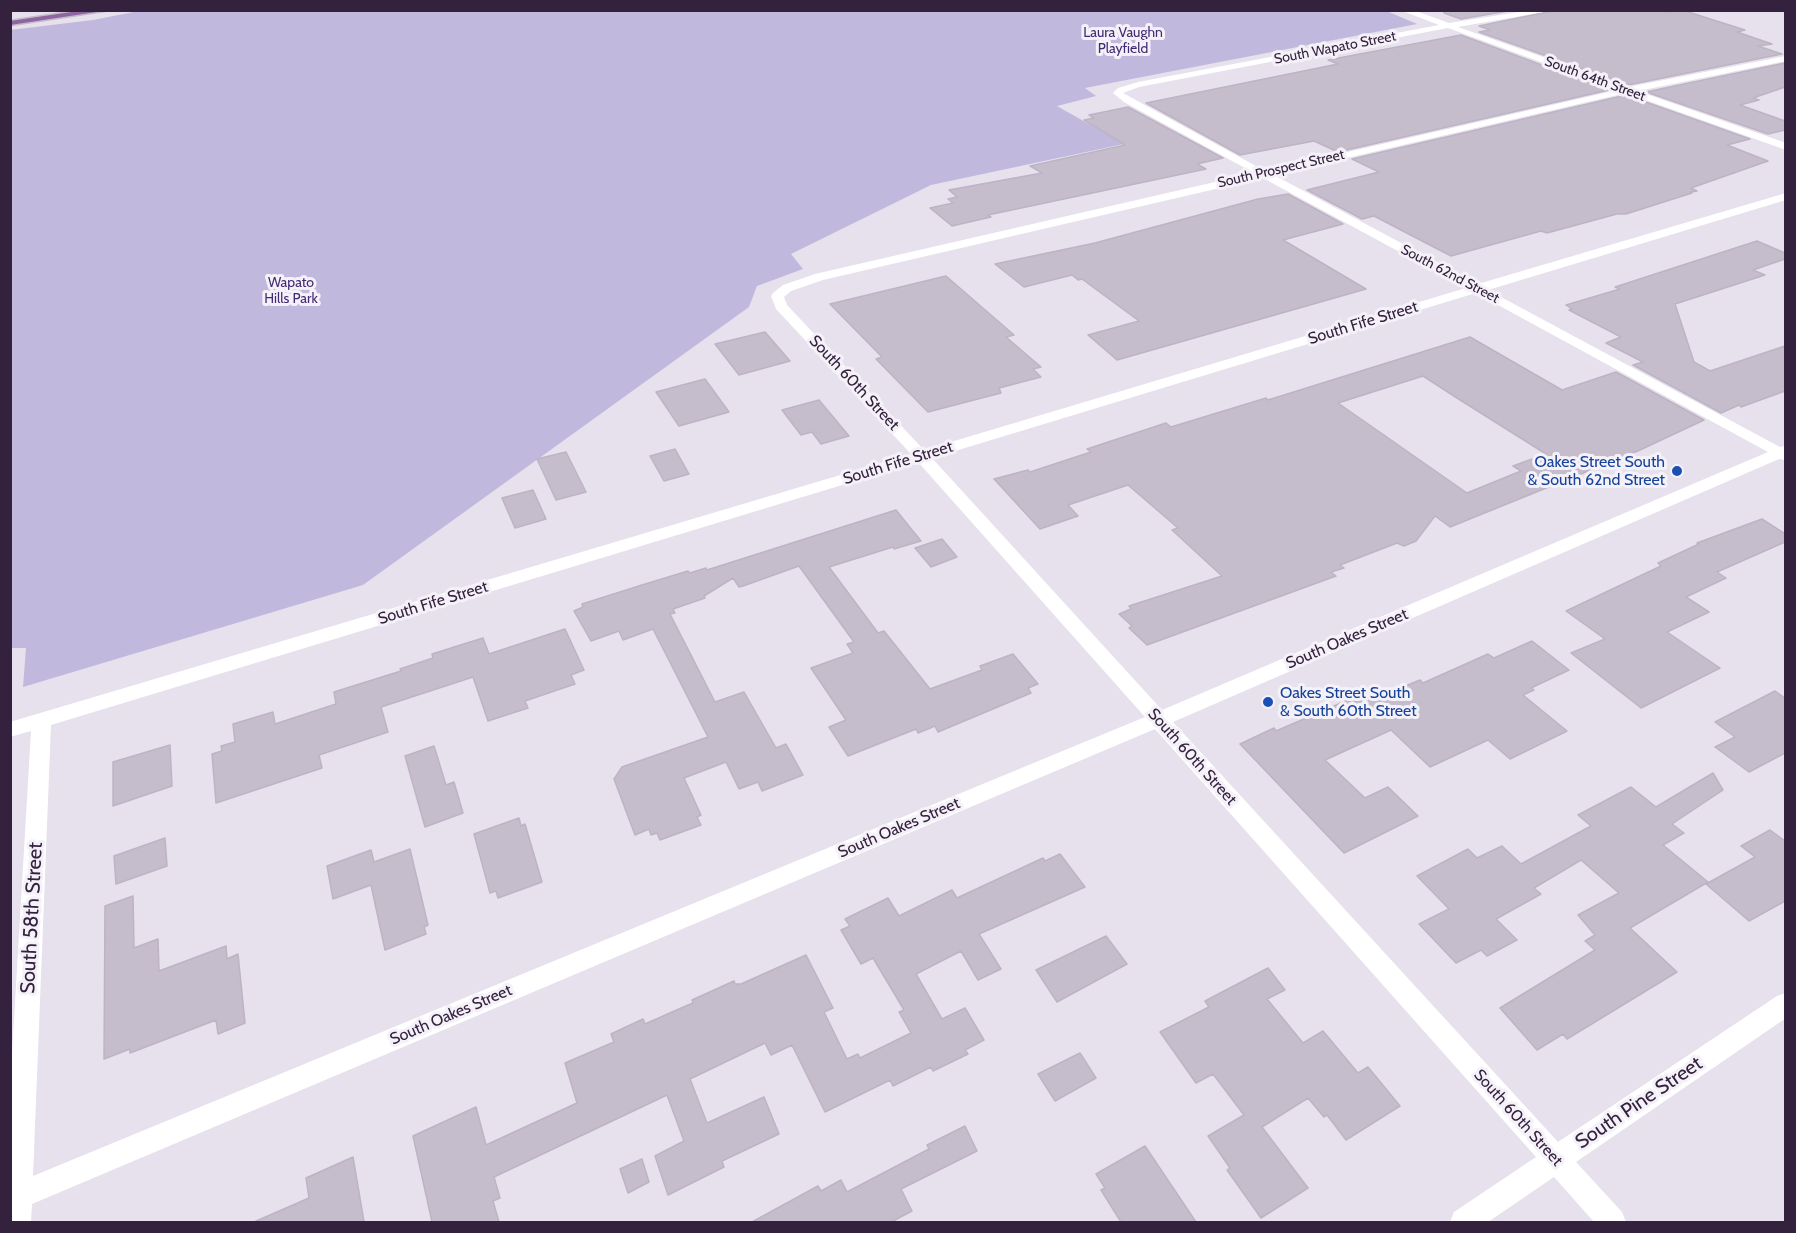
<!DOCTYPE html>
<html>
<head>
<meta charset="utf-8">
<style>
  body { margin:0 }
  #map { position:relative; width:1796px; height:1233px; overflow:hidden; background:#e6e1ec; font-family:Cabin,sans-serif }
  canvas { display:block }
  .frame { position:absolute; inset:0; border:12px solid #34213d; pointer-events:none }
</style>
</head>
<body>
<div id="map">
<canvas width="1796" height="1233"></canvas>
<div class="frame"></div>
</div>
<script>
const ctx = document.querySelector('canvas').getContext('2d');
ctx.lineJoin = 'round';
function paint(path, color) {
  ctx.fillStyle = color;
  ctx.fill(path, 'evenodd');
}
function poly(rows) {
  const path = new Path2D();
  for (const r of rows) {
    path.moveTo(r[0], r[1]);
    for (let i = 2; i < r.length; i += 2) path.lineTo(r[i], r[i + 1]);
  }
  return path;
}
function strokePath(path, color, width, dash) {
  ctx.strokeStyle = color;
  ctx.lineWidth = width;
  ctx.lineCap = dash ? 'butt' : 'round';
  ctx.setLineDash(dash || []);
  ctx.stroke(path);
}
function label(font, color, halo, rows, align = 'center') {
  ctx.font = font + ' Cabin,sans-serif';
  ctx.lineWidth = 6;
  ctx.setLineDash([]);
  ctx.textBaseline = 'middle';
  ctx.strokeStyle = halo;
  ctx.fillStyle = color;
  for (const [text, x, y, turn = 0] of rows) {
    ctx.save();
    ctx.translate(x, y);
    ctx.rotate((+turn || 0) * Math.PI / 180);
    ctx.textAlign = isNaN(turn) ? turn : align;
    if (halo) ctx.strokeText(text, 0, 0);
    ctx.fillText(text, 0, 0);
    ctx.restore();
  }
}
paint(poly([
  [144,10,1384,10,1417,24,1085,88,1096,96,1057,106,1124,144,931,185,791,254,803,269,757,286,749,307,363,585,23,687,26,648,10,648,10,30,93,20]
]), '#c1b9dd');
const building = poly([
  [1445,10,1514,10,1461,19,1444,13,1445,10],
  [1557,10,1661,10,1668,12,1682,10,1745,30,1737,32,1772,44,1758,46,1782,54,1628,85,1479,32,1490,30,1479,26,1557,10],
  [1461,35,1609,90,1338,152,1314,141,1240,155,1146,103,1338,64,1328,60,1461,35],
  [1785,63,1785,87,1753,98,1759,100,1740,105,1785,121,1785,130,1768,134,1646,92,1785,63],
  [1626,95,1750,139,1727,145,1768,161,1691,188,1697,191,1690,192,1692,193,1626,214,1617,214,1547,233,1541,231,1451,256,1374,216,1362,219,1307,190,1379,172,1352,159,1626,95],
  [1128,107,1223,158,1197,164,1206,169,988,215,991,217,952,226,930,208,953,203,948,199,957,197,949,190,1042,173,1030,166,1125,145,1084,120,1094,118,1089,115,1128,107],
  [1288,194,1343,224,1283,240,1366,289,1117,360,1088,335,1139,321,1082,279,1078,280,1072,275,1024,287,995,264,1095,243,1258,199,1288,194],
  [1757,241,1785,253,1785,259,1753,270,1765,275,1675,304,1694,362,1710,371,1785,346,1785,391,1741,407,1739,405,1721,413,1633,365,1643,362,1606,343,1621,337,1569,310,1572,309,1566,305,1620,289,1615,287,1757,241],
  [946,276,1014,335,1006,337,1041,367,1033,369,1041,377,999,388,1001,393,928,412,876,359,882,357,830,304,946,276],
  [765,332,790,361,739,375,715,344,765,332],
  [1470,337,1562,390,1616,372,1704,420,1640,450,1450,527,1435,516,1416,541,1404,546,1397,543,1340,565,1344,568,1331,572,1336,576,1147,645,1129,628,1132,626,1119,614,1131,609,1129,606,1222,576,1172,530,1178,528,1128,485,1068,505,1078,516,1040,529,994,479,1028,470,1030,472,1091,452,1087,449,1166,423,1171,427,1266,398,1268,400,1470,337],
  [1423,376,1457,398,1546,454,1513,466,1521,471,1467,493,1338,403,1423,376],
  [705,379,729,412,679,426,656,392,705,379],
  [819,400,849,436,821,444,812,432,801,435,782,410,819,400],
  [675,449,689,474,664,481,650,456,675,449],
  [566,452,586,492,556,500,537,459,566,452],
  [533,490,546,519,515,528,502,498,533,490],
  [896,510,921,541,894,549,893,547,829,567,878,633,884,631,930,689,982,670,980,666,1013,654,1038,684,1028,688,1031,693,938,732,935,726,918,733,916,729,848,756,829,727,846,720,811,668,853,653,847,644,854,642,799,566,743,586,739,587,733,578,704,596,705,598,673,609,675,613,670,614,715,702,744,692,776,748,786,744,803,775,762,791,758,782,739,789,726,762,684,778,701,815,697,817,701,825,660,840,657,833,651,835,649,829,635,835,614,779,622,767,708,737,653,629,623,640,619,631,591,641,574,611,583,607,582,604,642,585,688,571,690,573,706,568,707,570,896,510],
  [1762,519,1785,534,1785,542,1717,572,1726,578,1686,597,1709,612,1667,632,1720,668,1641,708,1571,653,1605,639,1566,611,1661,566,1658,563,1699,544,1697,543,1762,519],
  [942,539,957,557,931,567,915,548,942,539],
  [565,629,584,670,571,675,575,684,525,701,528,708,488,721,473,677,381,707,388,732,319,755,322,768,216,803,212,754,222,751,221,746,235,742,233,724,273,712,275,724,336,704,334,692,401,671,400,669,433,658,432,654,483,638,489,654,565,629],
  [1532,641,1569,670,1531,688,1534,690,1523,695,1567,731,1510,759,1488,740,1430,767,1391,730,1325,760,1365,798,1388,787,1418,816,1344,853,1240,744,1274,728,1276,731,1348,700,1352,703,1375,693,1379,697,1420,680,1423,683,1488,654,1494,658,1532,641],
  [1775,691,1785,698,1785,753,1749,772,1715,747,1735,737,1715,722,1775,691],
  [170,745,172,786,113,806,113,762,170,745],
  [434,746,446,785,454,782,463,813,425,827,405,756,434,746],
  [1713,773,1723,790,1672,824,1684,833,1663,845,1708,882,1630,928,1677,972,1567,1039,1563,1034,1537,1050,1500,1008,1595,950,1585,941,1595,935,1578,915,1619,893,1581,860,1534,888,1541,894,1496,919,1517,940,1487,956,1481,950,1456,963,1419,924,1449,909,1417,876,1468,849,1477,858,1502,846,1521,864,1591,826,1578,815,1631,787,1656,807,1713,773],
  [519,818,521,826,525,824,542,882,498,898,496,891,490,893,474,834,519,818],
  [1770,830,1785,841,1785,901,1749,921,1706,884,1755,857,1741,846,1770,830],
  [165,838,167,866,116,884,114,856,165,838],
  [410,849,428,925,424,927,426,934,385,950,371,885,333,899,327,866,371,850,374,862,410,849],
  [1060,854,1085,887,979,934,1001,969,978,980,961,951,916,974,942,1019,965,1008,984,1040,965,1050,968,1054,933,1071,931,1067,893,1086,890,1080,825,1112,792,1045,771,1055,765,1043,690,1079,707,1123,764,1097,779,1134,722,1161,724,1167,668,1195,655,1156,684,1141,667,1095,494,1177,500,1198,493,1201,499,1222,432,1222,413,1136,476,1107,486,1145,577,1103,565,1063,614,1042,611,1034,643,1019,645,1024,688,1005,693,1003,692,1000,734,981,735,984,741,984,806,955,833,1008,824,1012,847,1059,858,1054,860,1058,911,1033,899,1012,904,1010,873,958,861,964,841,930,850,926,845,919,888,898,899,916,952,890,957,898,1043,858,1045,861,1060,854],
  [133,896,134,948,158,939,159,971,226,946,227,959,238,954,245,1023,218,1034,216,1020,130,1053,130,1049,104,1059,105,906,133,896],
  [1106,936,1127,964,1057,1002,1036,970,1106,936],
  [1268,968,1285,990,1267,999,1303,1043,1323,1031,1358,1073,1368,1067,1400,1106,1346,1140,1327,1115,1324,1117,1308,1098,1262,1127,1308,1188,1261,1218,1227,1170,1230,1168,1208,1136,1244,1115,1213,1074,1196,1083,1160,1032,1209,1007,1205,1001,1268,968],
  [1080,1053,1096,1078,1055,1101,1038,1074,1080,1053],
  [965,1126,977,1151,901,1189,912,1211,891,1222,752,1222,818,1186,821,1191,841,1180,847,1192,929,1149,927,1145,965,1126],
  [1145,1146,1196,1222,1121,1222,1101,1190,1105,1188,1096,1174,1145,1146],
  [353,1157,364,1222,254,1222,309,1198,306,1178,353,1157],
  [642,1159,649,1182,628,1193,620,1169,642,1159]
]);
paint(building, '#c5bdcc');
strokePath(building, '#bdb3c5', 1.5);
const major = poly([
  [85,10,110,10,10,25,10,21,85,10]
]);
strokePath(major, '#c2bcc5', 3);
paint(poly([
  [1400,10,1413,10,1449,23,1532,10,1555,10,1458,27,1628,87,1786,56,1786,61,1638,91,1786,143,1786,150,1626,93,1274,175,1478,284,1786,193,1786,200,1488,290,1780,447,1786,446,1786,460,1779,459,1173,722,1558,1142,1777,996,1786,993,1786,1018,1576,1162,1622,1212,1626,1222,1594,1222,1554,1177,1488,1222,1450,1222,1454,1212,1536,1157,1155,729,32,1204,31,1222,10,1222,10,1087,31,731,10,737,10,722,911,454,776,309,771,296,773,293,783,285,815,274,1254,173,1124,102,1113,93,1118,88,1138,82,1439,25,1400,10],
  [1448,28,1617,90,1265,171,1123,93,1139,87,1448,28],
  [1263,178,1466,288,924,450,787,305,784,297,791,291,823,280,1263,178],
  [1476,293,1768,452,1162,710,932,458,1476,293],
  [918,462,1145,717,33,1176,51,725,918,462]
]), '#fff');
paint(major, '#8f64a2');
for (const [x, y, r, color] of [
  [1677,471,6,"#1a4fb4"],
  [1268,702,6,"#1a4fb4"]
]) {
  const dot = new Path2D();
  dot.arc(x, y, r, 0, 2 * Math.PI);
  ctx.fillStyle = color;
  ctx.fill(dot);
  strokePath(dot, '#f4f1f8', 2);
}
label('14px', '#432a74', '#f4f1f8', [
  ["Laura Vaughn",1123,33],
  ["Playfield",1123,49],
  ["Wapato",291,283],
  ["Hills Park",291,299]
]);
label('14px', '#34213d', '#f4f1f8', [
  ["South Wapato Street",1335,48,-11],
  ["South 64th Street",1595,79,20],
  ["South Prospect Street",1281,169,-13],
  ["South 62nd Street",1450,274,28]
]);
label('16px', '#34213d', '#f4f1f8', [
  ["South Fife Street",1363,323,-17],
  ["South 60th Street",854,383,47],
  ["South Fife Street",898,463,-17],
  ["South Fife Street",433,603,-17],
  ["South Oakes Street",1347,639,-23],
  ["South 60th Street",1192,757,48],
  ["South Oakes Street",899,828,-23],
  ["South Oakes Street",451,1015,-23],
  ["South 60th Street",1518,1118,48]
]);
label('16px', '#164399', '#f4f1f8', [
  ["Oakes Street South",1665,462],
  ["& South 62nd Street",1665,480],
  ["Oakes Street South",1280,693,"left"],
  ["& South 60th Street",1280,711,"left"]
], 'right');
label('20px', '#34213d', '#f4f1f8', [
  ["South 58th Street",32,918,-87],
  ["South Pine Street",1639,1103,-34]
]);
</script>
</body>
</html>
